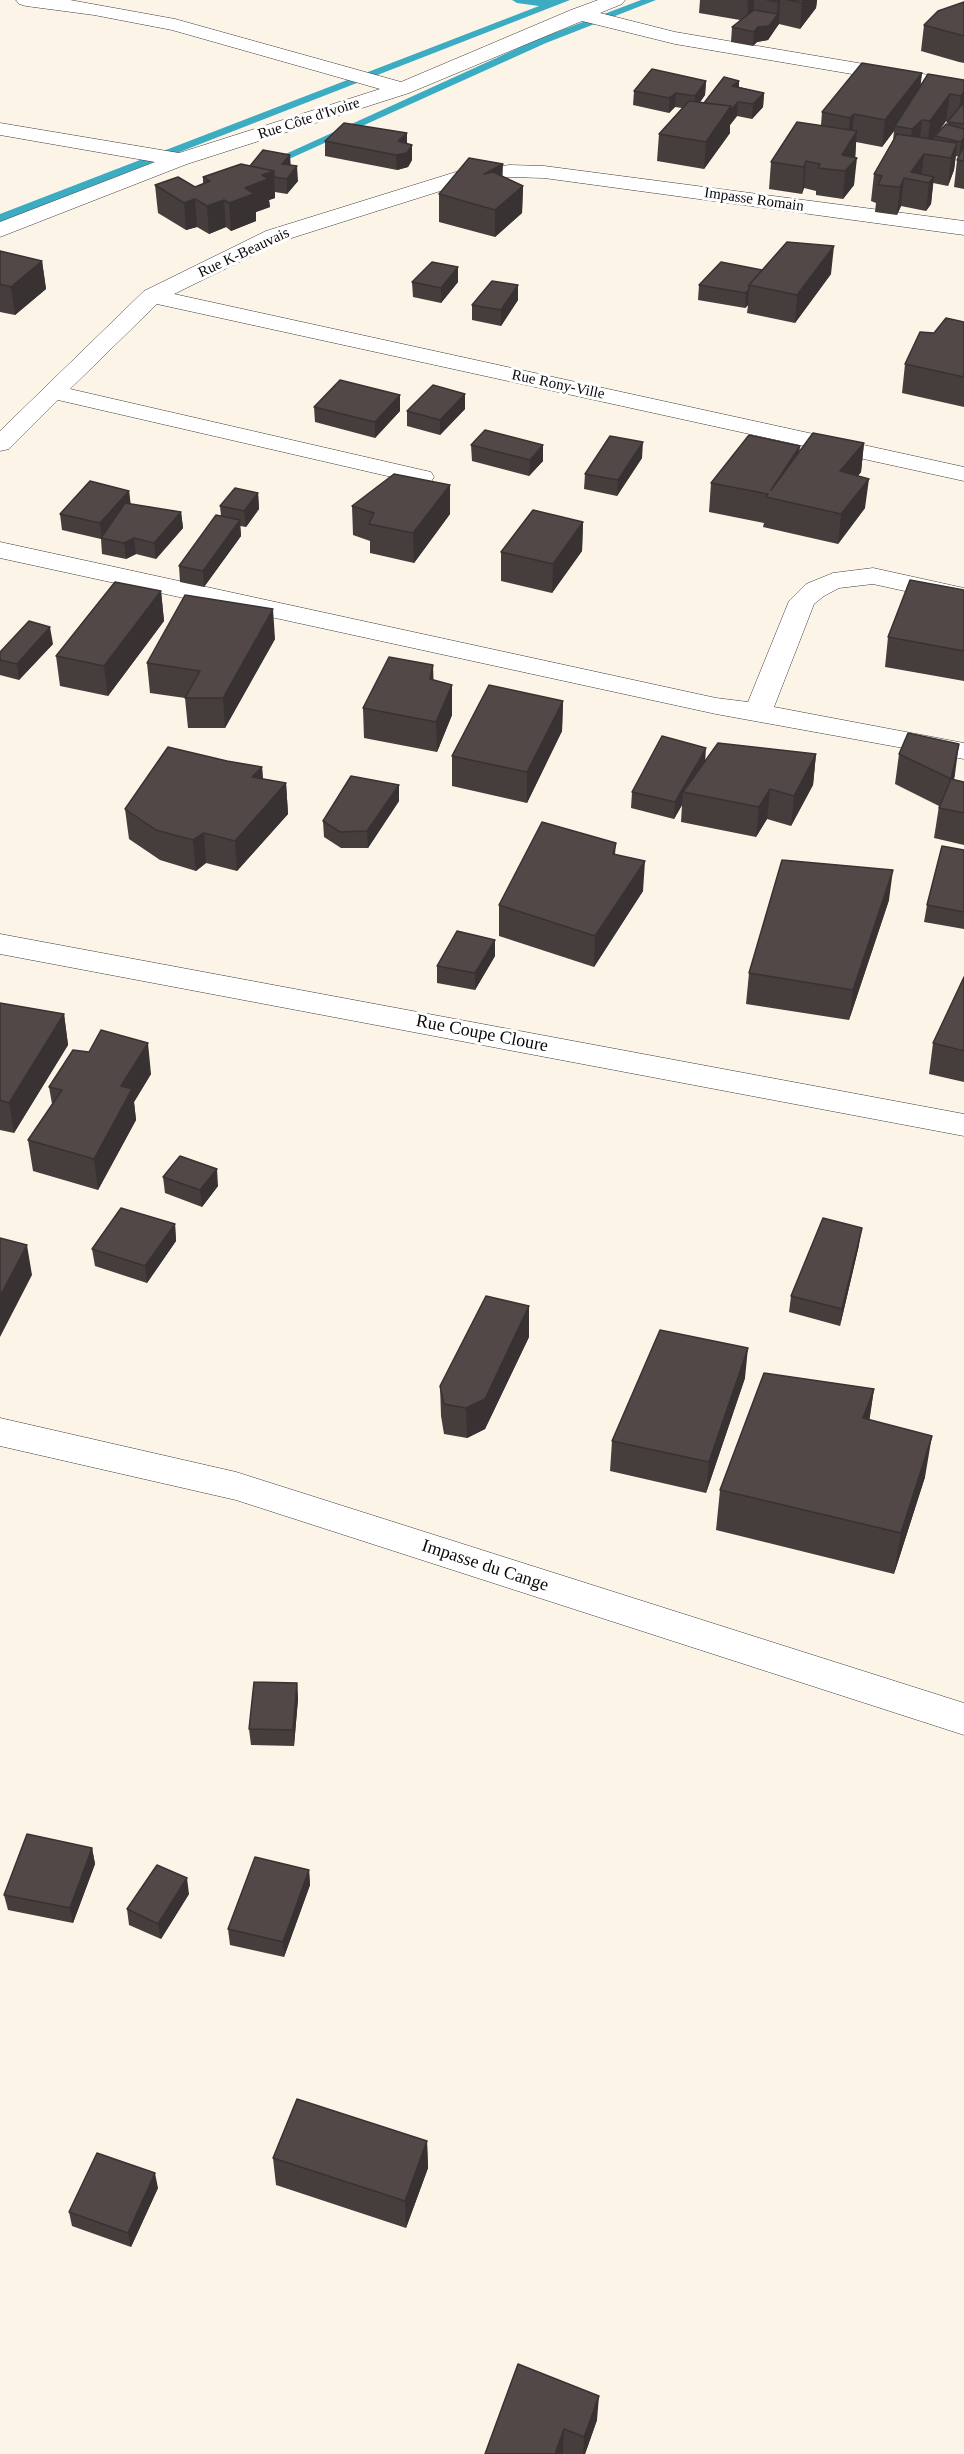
<!DOCTYPE html>
<html>
<head>
<meta charset="utf-8">
<style>
  body { margin:0 }
  canvas { display:block; background:#fdf4e8 }
</style>
</head>
<body>
<canvas width="964" height="2454"></canvas>
<script>
const ctx = document.querySelector('canvas').getContext('2d');
ctx.lineJoin = 'round';
function poly(rows) {
  const path = new Path2D();
  for (const r of rows) {
    path.moveTo(r[0], r[1]);
    for (let i = 2; i < r.length; i += 2) path.lineTo(r[i], r[i + 1]);
  }
  return path;
}
function paint(path, color) {
  ctx.fillStyle = color;
  ctx.fill(path, 'evenodd');
}
function strokePath(path, color, width, dash) {
  ctx.strokeStyle = color;
  ctx.lineWidth = width;
  ctx.lineCap = dash ? 'butt' : 'round';
  ctx.setLineDash(dash || []);
  ctx.stroke(path);
}
function label(font, color, halo, rows, align = 'center') {
  ctx.font = font + ' "Times New Roman",serif';
  ctx.lineWidth = 6;
  ctx.setLineDash([]);
  ctx.textBaseline = 'middle';
  ctx.strokeStyle = halo;
  ctx.fillStyle = color;
  for (const [text, x, y, turn = 0] of rows) {
    ctx.save();
    ctx.translate(x, y);
    ctx.rotate((+turn || 0) * Math.PI / 180);
    ctx.textAlign = isNaN(turn) ? turn : align;
    if (halo) ctx.strokeText(text, 0, 0);
    ctx.fillText(text, 0, 0);
    ctx.restore();
  }
}
paint(poly([
  [512,0,570,0,0,222,0,214,539,6,517,3,512,0],
  [641,0,656,0,546,43,289,159,281,159,279,157,538,39,641,0]
]), '#3cacc3');
const street = poly([
  [16,0,70,0,175,19,401,82,571,10,598,0,625,0,622,4,600,13,675,32,964,81,964,93,675,44,582,21,409,93,187,164,0,237,0,222,155,162,0,135,0,123,179,153,380,89,172,30,94,15,26,6,19,4,16,0],
  [510,165,544,166,964,221,964,235,544,178,510,177,469,182,282,241,174,294,964,467,964,481,157,304,70,389,422,470,431,472,434,477,431,482,422,484,58,400,9,449,0,451,0,431,144,291,266,231,459,171,510,165],
  [0,542,716,698,748,702,789,601,806,584,833,573,873,568,964,588,964,604,873,584,839,588,824,596,814,604,774,707,964,743,964,759,716,714,0,558,0,542],
  [0,934,964,1114,964,1136,0,954,0,934],
  [0,1418,236,1472,964,1703,964,1735,236,1500,0,1446,0,1418]
]);
strokePath(street, '#3c3c3c', 1);
paint(street, '#fff');
paint(poly([
  [700,0,817,0,816,8,800,29,779,24,768,40,757,42,753,46,731,42,732,27,740,20,699,13],
  [964,2,964,63,959,62,921,51,924,25],
  [922,73,920,86,964,80,964,189,954,187,957,160,959,157,956,156,954,170,948,186,933,183,931,204,926,211,901,206,897,215,875,212,876,203,871,201,874,174,893,140,894,131,882,147,856,142,854,185,843,199,816,195,816,191,804,188,802,194,769,189,771,162,821,125,822,112],
  [946,121,948,121,947,125,938,133],
  [706,81,705,95,700,102,704,103,739,81,739,87,764,93,763,107,752,119,737,116,730,125,730,133,704,169,657,161,659,134,682,108,675,107,669,113,633,105,634,91],
  [325,141,407,143,412,160,408,167,397,170,325,156],
  [290,155,290,165,298,181,287,194,275,192,275,198,269,200,270,207,256,212,256,221,231,231,226,227,209,234,197,227,186,230,158,213,155,185,195,187,203,184,203,177],
  [502,177,523,186,522,213,495,237,439,222,439,194],
  [0,251,42,261,46,289,15,315,0,312],
  [458,267,458,282,441,303,413,297,412,282],
  [762,270,831,274,795,323,747,313,748,305,745,308,698,300,699,285],
  [518,285,518,300,501,326,472,320,472,305],
  [964,322,964,407,902,393,905,364,934,333],
  [465,394,465,409,440,435,407,426,407,411],
  [314,407,400,411,375,438,315,422],
  [864,443,861,472,858,476,865,508,838,544,763,527,764,523,709,512,711,483,799,451],
  [471,445,543,461,529,476,472,461],
  [642,458,617,496,584,489,585,474],
  [129,491,130,504,181,512,183,528,156,559,136,554,126,559,102,554,101,539,62,530,60,514],
  [258,493,259,509,246,527,240,526,241,536,204,587,180,582,179,566,221,516,220,506],
  [352,506,450,514,414,563,370,553,370,541,353,535],
  [583,522,582,551,552,593,501,581,501,552],
  [964,590,964,681,885,667,888,637],
  [161,591,164,621,108,696,60,686,56,656],
  [275,639,225,728,188,728,185,698,150,693,147,663],
  [53,644,19,680,0,675,0,652],
  [563,701,562,731,527,803,452,786,452,756],
  [363,708,452,715,437,752,364,738],
  [816,754,813,785,791,826,767,819,756,837,681,822,682,805,674,819,631,808,632,792,705,761],
  [899,754,955,774,954,780,964,782,964,845,934,838,939,806,895,784],
  [227,761,262,767,263,779,286,783,288,814,237,871,206,863,196,871,160,860,129,839,125,809],
  [399,801,368,848,341,848,324,837,323,821],
  [616,843,615,855,643,891,594,967,499,936,499,905],
  [964,850,964,929,924,922,927,905],
  [889,900,849,1020,746,1004,749,973],
  [495,956,475,990,437,983,437,966],
  [964,977,964,1082,929,1074,933,1043],
  [0,1003,64,1014,68,1045,14,1133,0,1130],
  [151,1074,134,1102,136,1120,98,1190,33,1171,28,1140,52,1104,49,1087],
  [163,1177,218,1186,202,1207,165,1193],
  [175,1224,176,1241,147,1283,95,1266,92,1249],
  [859,1245,840,1326,789,1312,791,1296],
  [529,1337,485,1429,467,1438,444,1434,441,1416,440,1386],
  [745,1378,706,1493,610,1471,612,1441],
  [874,1389,869,1420,925,1477,894,1574,716,1530,720,1490],
  [297,1683,298,1699,294,1746,251,1745,249,1729],
  [92,1848,95,1864,73,1923,8,1910,4,1895],
  [309,1870,310,1885,284,1957,230,1945,228,1929],
  [189,1894,161,1939,129,1925,127,1909],
  [427,2141,428,2168,406,2228,276,2185,273,2158],
  [158,2188,131,2247,72,2226,69,2212],
  [518,2364,597,2420,585,2454,485,2454]
]), '#463e3d');
paint(poly([
  [748,0,754,0,754,14,747,22],
  [780,0,779,24,776,28,768,40,757,42,753,46,754,32,758,27,777,14,778,2],
  [804,0,817,0,816,8,800,29,802,3],
  [922,73,919,99,895,126,894,131,882,147,885,120],
  [706,81,705,95,694,111,695,96],
  [739,81,739,95,732,86],
  [964,92,964,115,957,122,961,96],
  [676,93,675,107,669,113,669,98],
  [764,93,763,107,752,119,753,104],
  [950,94,946,121,927,148,930,121],
  [738,102,737,116,730,125,730,133,704,169,706,142,731,106],
  [854,114,852,140,857,131,855,158,857,158,854,185,843,199,845,171,842,155,847,145,850,118],
  [922,120,919,147,909,156,912,129],
  [407,133,407,147,412,145,412,160,408,167,397,170,396,155,398,141],
  [964,138,964,151,959,157,961,142],
  [957,143,954,170,948,186,951,158],
  [924,154,921,181,911,172],
  [290,155,291,169,282,164],
  [806,161,804,188,802,194,804,167],
  [503,164,502,191,484,174],
  [297,166,298,181,287,194,287,179],
  [274,171,275,198,269,200,270,207,256,212,256,221,231,231,229,203,245,188,262,175],
  [934,177,931,204,926,211,929,183],
  [904,178,901,206,897,215,900,187],
  [523,186,522,213,495,237,495,210],
  [195,199,197,227,186,230,184,203],
  [224,200,226,227,209,234,207,206],
  [834,246,831,274,795,323,797,295],
  [42,261,46,289,15,315,11,287],
  [458,267,458,282,441,303,441,288],
  [518,285,518,300,501,326,501,310],
  [749,289,748,305,745,308,746,293],
  [465,394,465,409,440,435,440,420],
  [400,395,400,411,375,438,375,422],
  [643,442,642,458,617,496,618,480],
  [864,443,861,472,837,501,840,471],
  [543,445,543,461,529,476,530,460],
  [800,446,797,475,771,490],
  [869,479,865,508,838,544,841,514],
  [450,485,450,514,414,563,413,533],
  [129,491,131,506,102,539,100,523],
  [258,493,259,509,246,527,244,511],
  [181,512,183,528,156,559,154,543],
  [240,520,241,536,204,587,203,571],
  [583,522,582,551,552,593,553,564],
  [134,538,136,554,126,559,124,543],
  [161,591,164,621,108,696,104,666],
  [273,609,275,639,225,728,223,698],
  [50,627,53,644,19,680,17,664],
  [433,665,434,695,430,679],
  [452,685,452,715,437,752,436,722],
  [563,701,562,731,527,803,527,772],
  [959,744,955,774,946,809,951,779],
  [706,748,705,764,683,792,682,805,674,819,675,802],
  [816,754,813,785,791,826,794,796],
  [262,767,264,797,252,777],
  [286,783,288,814,237,871,235,841],
  [399,785,399,801,368,848,367,831],
  [770,789,767,819,756,837,759,807],
  [204,833,206,863,196,871,193,840],
  [645,861,643,891,594,967,595,936],
  [893,870,889,900,849,1020,853,990],
  [495,940,495,956,475,990,475,973],
  [64,1014,68,1045,14,1133,9,1103],
  [148,1043,151,1074,134,1102,136,1120,98,1190,94,1159,121,1086],
  [217,1169,218,1186,202,1207,200,1190],
  [175,1224,176,1241,147,1283,145,1266],
  [862,1228,859,1245,840,1326,842,1309],
  [27,1245,32,1275,0,1337,0,1296],
  [529,1306,529,1337,485,1429,467,1438,466,1408],
  [748,1348,745,1378,706,1493,709,1462],
  [874,1389,868,1430,863,1418],
  [932,1436,925,1477,894,1574,901,1533],
  [297,1683,298,1699,294,1746,293,1730],
  [92,1848,95,1864,73,1923,70,1908],
  [309,1870,310,1885,284,1957,283,1942],
  [187,1878,189,1894,161,1939,158,1924],
  [427,2141,428,2168,406,2228,405,2201],
  [155,2173,158,2188,131,2247,128,2233],
  [599,2396,597,2420,585,2454,583,2454,584,2437],
  [564,2429,563,2454,555,2454]
]), '#393232');
const building = poly([
  [767,0,780,0,778,2,767,0],
  [788,0,804,0,802,3,788,0],
  [964,2,964,36,924,25,938,11,964,2],
  [754,10,778,14,769,26,758,27,754,32,732,27,754,10],
  [862,63,922,73,885,120,854,114,850,118,822,112,862,63],
  [652,69,706,81,695,96,676,93,669,98,634,91,652,69],
  [928,74,964,80,964,92,961,96,950,94,930,121,922,120,912,129,895,126,928,74],
  [724,77,739,81,732,86,764,93,753,104,738,102,731,110,731,106,704,103,724,77],
  [689,101,731,106,706,142,659,134,689,101],
  [964,103,964,124,947,122,959,108,964,103],
  [797,122,857,131,842,155,857,158,845,171,818,168,820,164,806,161,804,167,771,162,797,122],
  [344,123,407,133,398,141,412,145,407,153,396,155,325,141,344,123],
  [946,124,964,129,964,138,961,142,935,136,946,124],
  [897,134,957,143,951,158,924,154,911,172,934,177,929,183,904,178,900,187,878,185,882,176,874,174,897,134],
  [964,146,964,161,957,160,964,146],
  [263,150,290,155,282,164,297,166,287,179,274,177,274,171,250,166,263,150],
  [469,158,503,164,484,174,493,172,523,186,495,210,439,194,469,158],
  [241,164,274,171,262,175,268,179,245,188,254,194,229,203,224,200,207,206,195,199,184,203,155,185,178,177,195,187,210,181,203,177,241,164],
  [787,242,834,246,797,295,749,285,787,242],
  [0,251,42,261,11,287,0,284,0,251],
  [432,262,458,267,441,288,412,282,432,262],
  [721,262,762,270,749,285,749,289,746,293,699,285,721,262],
  [492,281,518,285,501,310,472,305,492,281],
  [946,318,964,322,964,377,905,364,920,332,934,333,946,318],
  [340,380,400,395,375,422,314,407,340,380],
  [433,385,465,394,440,420,407,411,433,385],
  [485,430,543,445,530,460,471,445,485,430],
  [813,433,864,443,840,471,869,479,841,514,766,497,768,494,711,483,749,435,800,446,771,490,813,433],
  [610,436,643,442,618,480,585,474,610,436],
  [394,474,450,485,413,533,369,524,374,513,352,506,394,474],
  [90,481,129,491,100,523,60,514,90,481],
  [235,488,258,493,244,511,220,506,235,488],
  [125,503,181,512,154,543,134,538,124,543,101,538,125,503],
  [533,510,583,522,553,564,501,552,533,510],
  [216,515,240,520,203,571,179,566,216,515],
  [910,580,964,590,964,651,888,637,910,580],
  [115,582,161,591,104,666,56,656,115,582],
  [185,595,273,609,223,698,185,698,200,671,147,663,185,595],
  [29,621,50,627,17,664,0,660,0,652,29,621],
  [389,657,433,665,430,679,452,685,436,722,363,708,389,657],
  [489,685,563,701,527,772,452,756,489,685],
  [908,733,959,744,951,779,964,782,964,813,939,808,951,779,899,754,908,733],
  [662,736,706,748,675,802,632,792,662,736],
  [718,743,816,754,794,796,770,789,759,807,683,792,718,743],
  [168,747,227,761,262,767,252,777,286,783,235,841,204,833,193,840,156,830,125,809,168,747],
  [351,776,399,785,367,831,340,832,323,821,351,776],
  [542,822,616,843,613,854,645,861,595,936,499,905,542,822],
  [942,846,964,850,964,912,927,905,942,846],
  [782,860,893,870,853,990,749,973,782,860],
  [457,931,495,940,475,973,437,966,457,931],
  [964,977,964,1051,933,1043,964,977],
  [0,1003,64,1014,9,1103,0,1100,0,1003],
  [101,1030,148,1043,121,1086,132,1089,94,1159,28,1140,62,1090,49,1087,73,1050,89,1052,101,1030],
  [180,1156,217,1169,200,1190,163,1177,180,1156],
  [121,1208,175,1224,145,1266,92,1249,121,1208],
  [823,1218,862,1228,842,1309,791,1296,823,1218],
  [0,1238,27,1245,0,1296,0,1238],
  [486,1296,529,1306,485,1399,466,1408,444,1404,440,1386,486,1296],
  [660,1330,748,1348,709,1462,612,1441,660,1330],
  [764,1373,874,1389,863,1418,932,1436,901,1533,720,1490,764,1373],
  [254,1682,297,1683,293,1730,249,1729,254,1682],
  [27,1834,92,1848,70,1908,4,1895,27,1834],
  [255,1857,309,1870,283,1942,228,1929,255,1857],
  [157,1865,187,1878,158,1924,127,1909,157,1865],
  [297,2099,427,2141,405,2201,273,2158,297,2099],
  [97,2153,155,2173,128,2233,69,2212,97,2153],
  [518,2364,599,2396,584,2437,564,2429,555,2454,485,2454,518,2364]
]);
paint(building, '#514847');
strokePath(building, '#393232', 1.5);
label('15px', '#090909', '#fff', [
  ["Rue Côte d'Ivoire",309,119,-18],
  ["Impasse Romain",754,200,8],
  ["Rue K-Beauvais",244,253,-25],
  ["Rue Rony-Ville",558,385,12]
]);
label('18px', '#090909', '#fff', [
  ["Rue Coupe Cloure",482,1034,11],
  ["Impasse du Cange",485,1566,18]
]);
</script>
</body>
</html>
